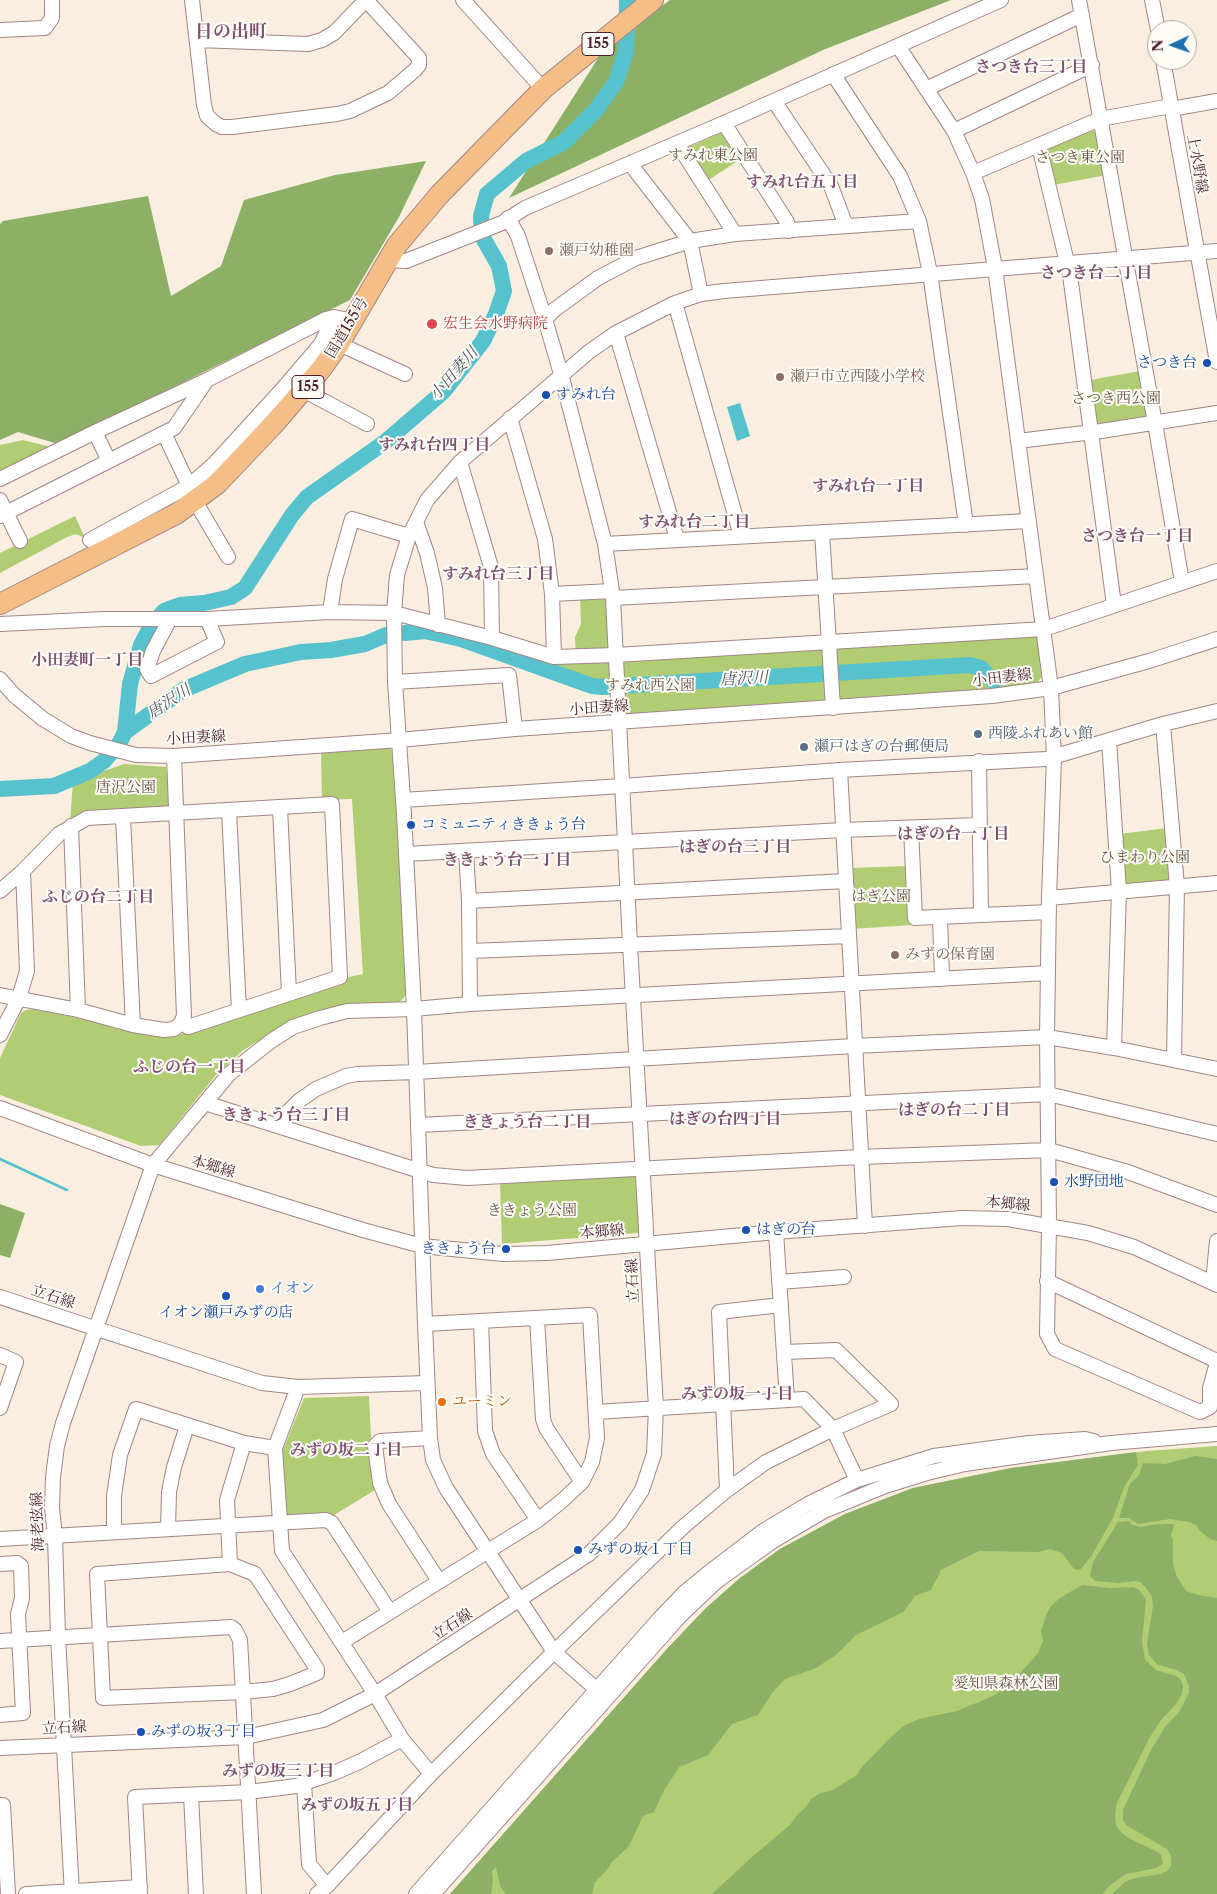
<!DOCTYPE html>
<html>
<head>
<meta charset="utf-8">
<style>
  body { margin:0 }
  #map { position:relative; width:1217px; height:1894px; overflow:hidden; background:#f9eedf; font-family:"Libre Caslon Text",serif }
  canvas { display:block }
  .north { position:absolute; left:1147px; top:20px; width:50px; height:50px; box-sizing:border-box; background:#fdfcf7; border:1px solid #b5a4a5; border-radius:50%; rotate:267deg; font-size:14px; font-weight:700; line-height:20px; text-align:center; color:#4a1f2b }
  .north::after { content:''; display:block; margin:auto; width:18px; height:22px; background:#1f6fb2; clip-path:polygon(50% 0,100% 100%,50% 72%,0 100%) }
</style>
</head>
<body>
<div id="map">
<canvas width="1217" height="1894"></canvas>
<div class="north">N</div>
</div>
<script>
const ctx = document.querySelector('canvas').getContext('2d');
ctx.lineJoin = 'round';
function paint(path, color) {
  ctx.fillStyle = color;
  ctx.fill(path, 'evenodd');
}
function poly(rows) {
  const path = new Path2D();
  for (const r of rows) {
    path.moveTo(r[0], r[1]);
    for (let i = 2; i < r.length; i += 2) path.lineTo(r[i], r[i + 1]);
  }
  return path;
}
function strokePath(path, color, width, dash) {
  ctx.strokeStyle = color;
  ctx.lineWidth = width;
  ctx.lineCap = dash ? 'butt' : 'round';
  ctx.setLineDash(dash || []);
  ctx.stroke(path);
}
function label(font, color, halo, rows, align = 'center') {
  ctx.font = font + ' "Libre Caslon Text","Noto Serif JP",serif';
  ctx.lineWidth = 4;
  ctx.setLineDash([]);
  ctx.textBaseline = 'middle';
  ctx.strokeStyle = halo;
  ctx.fillStyle = color;
  for (const [text, x, y, turn = 0] of rows) {
    ctx.save();
    ctx.translate(x, y);
    ctx.rotate((+turn || 0) * Math.PI / 180);
    ctx.textAlign = isNaN(turn) ? turn : align;
    if (halo) ctx.strokeText(text, 0, 0);
    ctx.fillText(text, 0, 0);
    ctx.restore();
  }
}
paint(poly([
  [1092,130,1099,134,1107,175,1053,185,1044,150],
  [723,132,741,159,707,181,687,151,689,147],
  [1140,371,1149,417,1100,424,1095,420,1090,380],
  [23,440,51,447,0,477,0,445],
  [75,516,85,538,76,534,67,537,0,573,0,553],
  [605,595,610,658,1034,633,1039,637,1043,675,1037,683,1018,688,628,717,622,712,620,683,596,684,551,669,552,661,576,660,575,637,581,624,580,597],
  [386,744,393,752,406,995,399,1003,317,1013,271,1033,242,1051,216,1075,159,1145,141,1146,0,1095,0,1058,21,1013,26,1010,33,1009,172,1037,340,979,363,974,352,799,322,800,321,749],
  [124,764,166,767,171,809,70,821,73,782],
  [1168,828,1172,882,1123,887,1119,834],
  [908,866,912,925,852,929,850,868],
  [636,1176,639,1233,502,1244,500,1182],
  [369,1396,371,1437,369,1445,378,1488,331,1517,285,1518,283,1450,304,1398],
  [1217,1446,1217,1894,450,1894,666,1650,706,1608,740,1578,780,1549,845,1514,913,1488,1011,1468,1146,1451]
]), '#b0cd74');
paint(poly([
  [670,0,951,0,823,50,509,198,604,49],
  [426,161,399,217,350,300,58,444,18,432,0,440,0,224,3,221,148,196,171,296,221,266,244,200,335,175],
  [0,1204,25,1213,10,1258,0,1255],
  [1136,1452,1138,1465,1124,1487,1113,1518,1092,1555,1080,1570,1074,1569,1062,1553,1050,1549,1038,1552,979,1551,941,1570,931,1590,915,1596,903,1612,856,1635,836,1655,816,1668,785,1679,772,1693,758,1715,732,1724,708,1755,679,1767,663,1792,654,1812,643,1816,629,1846,612,1862,607,1870,595,1882,592,1894,506,1894,500,1886,496,1867,492,1871,493,1881,491,1894,450,1894,666,1650,706,1608,740,1578,780,1549,845,1514,913,1488,1011,1468],
  [1195,1456,1217,1459,1217,1541,1210,1539,1200,1531,1196,1525,1189,1522,1170,1519,1138,1524,1129,1518,1119,1518,1130,1484,1139,1475,1143,1463,1165,1464],
  [1129,1521,1131,1524,1140,1527,1159,1524,1174,1524,1171,1536,1173,1539,1173,1564,1176,1575,1186,1591,1198,1595,1217,1598,1217,1894,1112,1894,1125,1882,1135,1878,1161,1874,1167,1871,1171,1866,1171,1855,1167,1849,1126,1825,1123,1820,1123,1810,1152,1748,1165,1727,1179,1712,1189,1693,1189,1686,1184,1674,1174,1669,1158,1665,1149,1655,1147,1644,1153,1606,1152,1597,1147,1589,1140,1582,1135,1581,1119,1583,1095,1581,1090,1576,1093,1562,1118,1522],
  [1082,1585,1110,1588,1134,1587,1139,1590,1146,1599,1142,1641,1145,1660,1156,1670,1176,1676,1181,1680,1183,1686,1182,1694,1176,1704,1161,1720,1150,1737,1117,1803,1115,1813,1116,1826,1121,1832,1128,1838,1158,1852,1161,1855,1163,1864,1156,1868,1126,1874,1109,1886,1103,1894,712,1894,753,1856,790,1825,797,1815,805,1808,811,1799,820,1793,831,1791,857,1775,862,1767,891,1737,905,1725,919,1719,957,1711,993,1696,1010,1685,1038,1653,1043,1641,1041,1630,1048,1611,1052,1605,1060,1598]
]), '#8cb066');
paint(poly([
  [740,403,750,436,737,441,727,407]
]), '#55c2cd');
strokePath(poly([
  [0,1159,67,1190]
]), '#55c2cd', 2.5);
strokePath(poly([
  [405,633,425,631,461,639,592,686,603,687,969,665,981,668,994,682],
  [125,732,130,684,141,645,151,626,164,611,180,605,204,603,231,597,245,588,292,515,307,497,385,442,443,392,483,341,496,314,504,291,499,266,482,236,481,216,487,194,526,161,564,142,595,111,616,82,626,51,627,0],
  [0,789,54,786,90,771,104,761,119,744,125,732,183,690,245,664,301,652,331,650,365,644,386,635]
]), '#55c2cd', 16);
const minor = poly([
  [192,0,204,105,207,116,216,124,222,127,232,127,337,114,350,111,388,93,415,70,419,65,419,58,366,0],
  [463,0,543,89],
  [1079,0,1155,423,1182,582],
  [1152,0,1158,30],
  [0,30,45,28,52,18,52,0],
  [197,40,308,44,322,40,334,33,366,0],
  [898,46,954,131,973,173,982,199,995,268,1051,688,1054,757,1049,898,1047,1037,1049,1225,1047,1334,1055,1349,1200,1412,1210,1407,1210,1388,1217,1363],
  [1163,60,1217,362],
  [833,74,900,176,919,221,930,273,966,525],
  [926,89,1082,15],
  [774,101,831,186,846,226],
  [1171,109,1217,101],
  [724,123,787,222,789,231],
  [954,131,1092,65],
  [677,143,735,234],
  [1039,146,1070,275,1114,605],
  [632,162,635,170,690,241,701,294],
  [973,173,1100,119,1171,106],
  [387,260,406,261,502,223,525,208,724,123,1001,0],
  [675,303,741,536],
  [545,319,554,310,598,278,636,258,690,241,735,234,919,221],
  [616,333,677,539],
  [339,344,405,374],
  [305,391,367,424],
  [510,418,545,539,552,594,554,657],
  [95,432,109,461],
  [164,433,189,486],
  [1018,441,1101,431,1217,413],
  [460,462,491,567,492,638],
  [0,479,95,432,207,380,326,319,334,317,344,319,349,325],
  [0,500,20,541],
  [195,501,228,557],
  [0,516,174,428,207,380],
  [416,522,427,553,435,588,438,625],
  [822,532,833,708],
  [90,540,189,486,214,464,279,393,321,344,334,317],
  [605,544,1029,521],
  [552,594,612,591],
  [613,598,1036,576],
  [330,612,335,579,352,519,409,536],
  [170,619,153,651,147,669,151,676,217,642,207,619],
  [0,624,105,619,207,619,330,612,394,613,492,638,554,657,616,655,1044,629,1217,571],
  [0,679,14,695,43,719,71,736,90,743,136,755,174,756,400,740,515,729,992,696,1051,688,1149,661,1217,639],
  [395,682,509,675,515,729],
  [1163,724,1177,886,1174,1060],
  [1109,740,1119,891,1114,1048],
  [979,761,981,915],
  [840,770,865,1226],
  [403,800,622,786,840,770,1046,759,1163,724,1217,711],
  [280,808,289,993],
  [229,811,239,1010],
  [123,817,133,1025],
  [71,826,78,1010],
  [911,828,915,918,1049,912],
  [466,851,469,901,470,1004],
  [406,854,843,830,979,825],
  [0,891,23,871,59,834,87,818,332,804,340,977,188,1027,181,1023],
  [1049,898,1217,883],
  [469,901,846,881],
  [940,917,942,979],
  [470,951,849,936],
  [0,995,78,1010,133,1025,164,1030,174,1029,181,1023,184,1016,174,756],
  [0,1035,19,998,27,971,23,871],
  [205,1103,433,1175,467,1178,860,1157,1049,1150,1128,1172,1217,1205],
  [0,1108,153,1165,363,1230,422,1246,503,1254,547,1253,776,1232,962,1218,1008,1219,1088,1233,1134,1247,1217,1285],
  [276,1124,300,1100,316,1089,346,1076,357,1074,416,1072,854,1046,1047,1037,1114,1048,1217,1069],
  [418,1125,1048,1094,1217,1134],
  [776,1232,787,1400],
  [1047,1281,1217,1361],
  [779,1282,844,1277],
  [1213,1283,1217,1241],
  [0,1297,262,1383,298,1387,427,1383],
  [537,1318,543,1419,546,1428,582,1482],
  [481,1321,485,1431,493,1454,538,1520],
  [0,1355,16,1362,0,1408],
  [298,1387,275,1448,282,1551,375,1694,402,1739,431,1774],
  [596,1412,804,1399,833,1429,857,1480],
  [430,1438,380,1441,375,1446,380,1483,389,1504,439,1581],
  [727,1490,719,1312,781,1305],
  [168,1529,169,1492,174,1467,187,1426],
  [114,1532,114,1496,120,1455,136,1409,244,1443,275,1448],
  [0,1539,326,1520,332,1523,390,1612],
  [0,1564,17,1563,21,1566,22,1598,18,1614,23,1713,0,1715],
  [230,1564,255,1574,317,1669,317,1673,290,1684,273,1689,243,1692,103,1698,97,1574,230,1564],
  [230,1564,227,1500,244,1443],
  [0,1641,231,1627,235,1630,240,1640,254,1894],
  [342,1642,538,1520,563,1500,582,1482,592,1462,597,1438,590,1315,425,1324],
  [596,1689,554,1652,446,1488,433,1460,430,1438,425,1324,414,1009,404,814,395,682,394,613,397,575,409,536,427,500,460,462,590,351,616,333,675,303,701,294,724,291,1217,251],
  [0,1748,246,1737,323,1720,375,1694,589,1554,620,1523,642,1490,654,1454,656,1408,630,944,613,598,605,544,561,374,545,319,518,236,508,218],
  [304,1783,309,1864,327,1886],
  [191,1795,196,1894],
  [0,1805,3,1805,8,1894],
  [26,1894,140,1887],
  [72,1894,58,1636,55,1536,52,1508,53,1477,57,1446,63,1423,153,1165,229,1074,271,1041,293,1027,320,1018,347,1011,414,1009,470,1004,1048,973],
  [140,1894,135,1797,249,1792,296,1786,334,1773,359,1762,402,1739],
  [317,1894,327,1886,431,1774,554,1652,683,1527,727,1490,766,1462,833,1429,891,1404,836,1350,785,1352],
  [416,1894,660,1618,684,1593,712,1570,763,1531,808,1504,857,1480,934,1456,1029,1443,1085,1439,1094,1441],
  [433,1894,680,1616,717,1581,773,1541,824,1511,885,1486,927,1473,965,1464,1111,1443,1217,1434]
]);
const highway = poly([
  [0,604,176,514,217,484,274,424,322,368,339,344,397,245,440,194,543,89,653,0]
]);
strokePath(minor, '#a28685', 16);
strokePath(highway, '#a28685', 22);
strokePath(minor, '#fff', 14);
strokePath(highway, '#f6be87', 20);
for (const [x, y, r, color] of [
  [549,251,5,"#8d6e63"],
  [432,324,6,"#e0444e"],
  [1207,363,5,"#1a4fb4"],
  [780,377,5,"#8d6e63"],
  [546,395,5,"#1a4fb4"],
  [978,734,5,"#5c6f8a"],
  [804,747,5,"#5c6f8a"],
  [411,825,5,"#1a4fb4"],
  [895,955,5,"#8d6e63"],
  [1054,1182,5,"#1a4fb4"],
  [746,1230,5,"#1a4fb4"],
  [506,1249,5,"#1a4fb4"],
  [260,1289,5,"#3f7fe0"],
  [226,1296,5,"#1a4fb4"],
  [442,1402,5,"#e8710a"],
  [578,1550,5,"#1a4fb4"],
  [141,1732,5,"#1a4fb4"]
]) {
  const dot = new Path2D();
  dot.arc(x, y, r, 0, 2 * Math.PI);
  ctx.fillStyle = color;
  ctx.fill(dot);
  strokePath(dot, '#fdfcf7', 2);
}
for (const [x, y, w] of [
  [598,44,32],
  [308,387,32]
]) {
  const box = new Path2D();
  box.roundRect(x - w / 2, y - 11.5, w, 23, 4);
  ctx.fillStyle = '#fdfcf7';
  ctx.fill(box);
  strokePath(box, '#4a1f2b', 1);
}
label('bold 14px', '#4a1f2b', null, [
  ["155",598,44],
  ["155",308,387]
]);
label('15px', '#695341', '#fdfcf7', [
  ["すみれ東公園",713,156],
  ["さつき東公園",1080,158],
  ["さつき西公園",1116,399],
  ["すみれ西公園",650,686],
  ["唐沢公園",126,788],
  ["ひまわり公園",1145,858],
  ["はぎ公園",881,897],
  ["ききょう公園",532,1211],
  ["愛知県森林公園",1006,1684]
]);
label('15px', '#4a1f2b', '#fdfcf7', [
  ["上水野線",1197,164,80],
  ["国道155号",347,328,-59],
  ["小田妻線",1002,678,-7],
  ["小田妻線",599,708,-4],
  ["小田妻線",196,738,-3],
  ["本郷線",213,1167,17],
  ["本郷線",1008,1204,5],
  ["本郷線",602,1232,-5],
  ["立石線",633,1281,-93],
  ["立石線",53,1297,19],
  ["海老弦線",38,1522,-92],
  ["立石線",452,1625,-33],
  ["立石線",64,1728,-3]
]);
label('15px', '#785e54', '#fdfcf7', [
  ["瀬戸幼稚園",559,251],
  ["瀬戸市立西陵小学校",790,377],
  ["みずの保育園",905,955]
], 'left');
label('15px', '#be3a42', '#fdfcf7', [
  ["宏生会水野病院",443,324]
], 'left');
label('15px', '#164399', '#fdfcf7', [
  ["さつき台",1197,363,"right"],
  ["すみれ台",556,395],
  ["コミュニティききょう台",421,825],
  ["水野団地",1064,1182],
  ["はぎの台",756,1230],
  ["ききょう台",496,1249,"right"],
  ["イオン瀬戸みずの店",226,1313,"center"],
  ["みずの坂１丁目",588,1550],
  ["みずの坂３丁目",151,1732]
], 'left');
label('15px', '#4e5e75', '#fdfcf7', [
  ["西陵ふれあい館",988,734],
  ["瀬戸はぎの台郵便局",814,747]
], 'left');
label('15px', '#366cbe', '#fdfcf7', [
  ["イオン",270,1289]
], 'left');
label('15px', '#c56008', '#fdfcf7', [
  ["ユーミン",452,1402]
], 'left');
label('bold 16px', '#7e5070', '#fdfcf7', [
  ["さつき台三丁目",1031,67],
  ["すみれ台五丁目",802,182],
  ["さつき台二丁目",1096,273],
  ["すみれ台四丁目",434,445],
  ["すみれ台一丁目",868,486],
  ["すみれ台二丁目",694,522],
  ["さつき台一丁目",1137,536],
  ["すみれ台三丁目",498,574],
  ["小田妻町一丁目",87,660],
  ["はぎの台一丁目",953,834],
  ["はぎの台三丁目",735,847],
  ["ききょう台一丁目",507,860],
  ["ふじの台二丁目",98,897],
  ["ふじの台一丁目",189,1067],
  ["はぎの台二丁目",954,1110],
  ["ききょう台三丁目",286,1115],
  ["はぎの台四丁目",725,1119],
  ["ききょう台二丁目",527,1122],
  ["みずの坂一丁目",737,1394],
  ["みずの坂二丁目",346,1450],
  ["みずの坂三丁目",278,1771],
  ["みずの坂五丁目",357,1805]
]);
label('italic 16px', '#4e5864', '#fdfcf7', [
  ["小田妻川",454,374,-49],
  ["唐沢川",744,679,-3],
  ["唐沢川",169,702,-33]
]);
label('bold 18px', '#7e5070', '#fdfcf7', [
  ["日の出町",231,32]
]);
</script>
</body>
</html>
